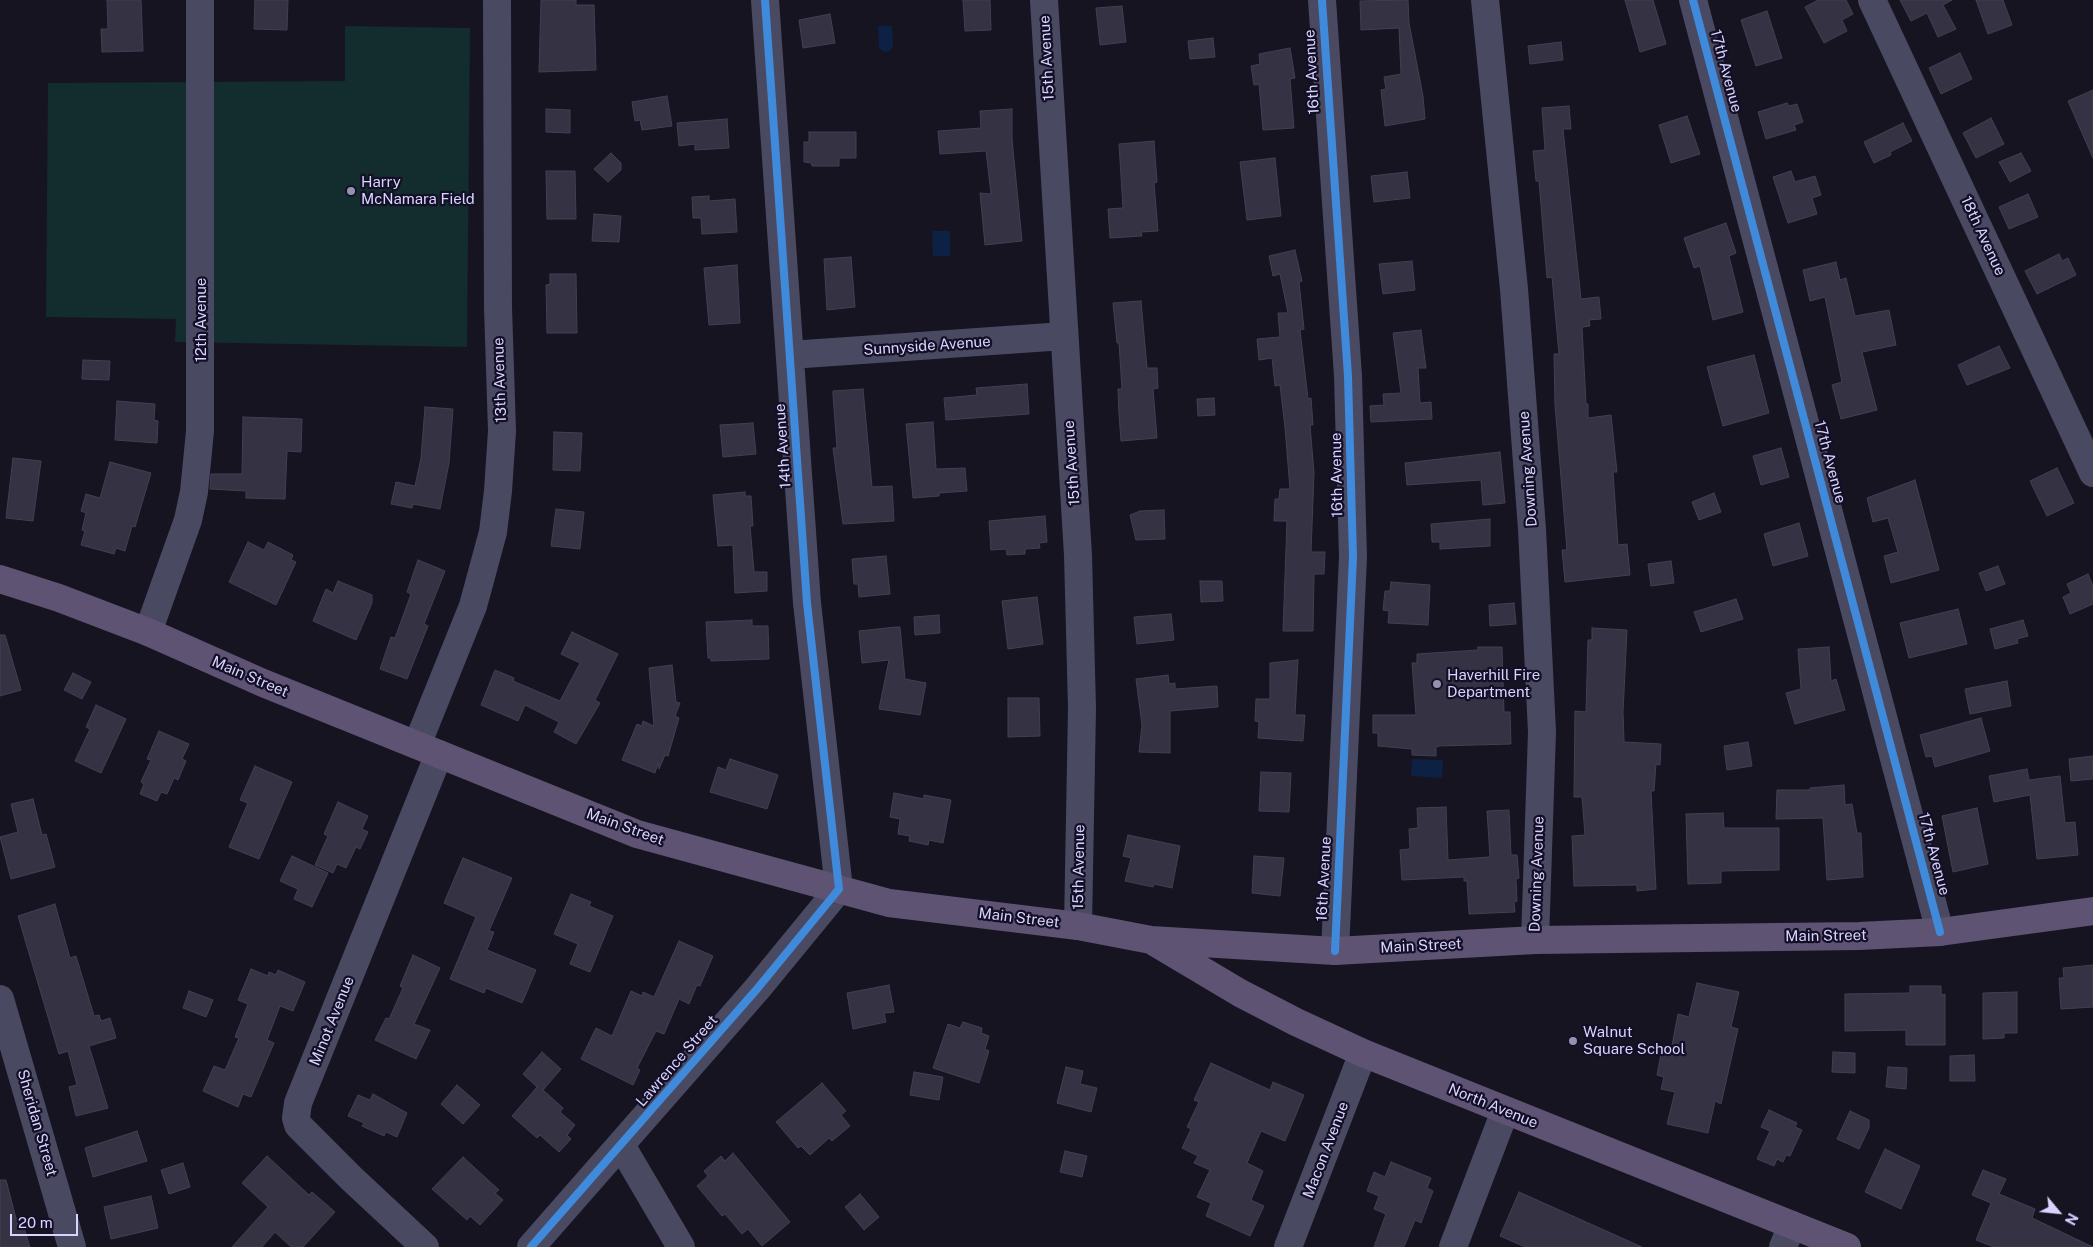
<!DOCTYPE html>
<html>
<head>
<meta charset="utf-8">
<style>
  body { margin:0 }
  #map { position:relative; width:2093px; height:1247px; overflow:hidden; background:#161421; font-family:"Public Sans",sans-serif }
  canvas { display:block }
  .north { position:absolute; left:2033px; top:1187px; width:50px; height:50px; -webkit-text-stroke:4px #130f26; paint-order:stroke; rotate:118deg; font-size:14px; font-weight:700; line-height:20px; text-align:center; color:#d9d4ff }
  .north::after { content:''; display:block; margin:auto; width:18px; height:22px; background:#d9d4ff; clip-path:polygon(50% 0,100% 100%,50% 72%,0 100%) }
  .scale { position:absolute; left:10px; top:1214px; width:68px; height:22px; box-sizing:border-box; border:2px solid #d9d4ff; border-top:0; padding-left:6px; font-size:15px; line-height:18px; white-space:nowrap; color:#d9d4ff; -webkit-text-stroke:4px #130f26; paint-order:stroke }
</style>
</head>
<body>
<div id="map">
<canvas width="2093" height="1247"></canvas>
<div class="north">N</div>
<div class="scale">20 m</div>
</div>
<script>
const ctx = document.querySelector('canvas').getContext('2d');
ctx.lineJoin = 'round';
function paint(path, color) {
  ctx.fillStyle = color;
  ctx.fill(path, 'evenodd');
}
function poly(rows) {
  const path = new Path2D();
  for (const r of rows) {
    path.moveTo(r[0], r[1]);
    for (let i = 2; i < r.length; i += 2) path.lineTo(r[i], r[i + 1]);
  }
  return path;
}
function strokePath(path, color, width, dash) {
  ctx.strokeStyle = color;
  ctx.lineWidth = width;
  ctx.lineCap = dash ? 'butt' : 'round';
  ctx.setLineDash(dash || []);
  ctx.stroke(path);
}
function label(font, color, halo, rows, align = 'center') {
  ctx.font = font + ' "Public Sans",sans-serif';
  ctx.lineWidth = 4.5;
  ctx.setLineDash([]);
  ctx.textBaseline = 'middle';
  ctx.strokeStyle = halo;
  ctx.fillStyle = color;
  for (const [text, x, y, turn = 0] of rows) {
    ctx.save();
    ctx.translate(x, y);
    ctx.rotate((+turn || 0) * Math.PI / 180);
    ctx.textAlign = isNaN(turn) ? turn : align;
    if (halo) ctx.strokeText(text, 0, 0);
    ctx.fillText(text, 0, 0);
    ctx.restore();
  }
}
paint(poly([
  [345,26,470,28,467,347,175,342,176,319,46,317,48,83,345,81]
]), '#132c2d');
paint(poly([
  [878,26,892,26,893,47,890,51,884,52,879,48],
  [932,231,950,231,950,256,933,256],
  [1412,759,1443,760,1442,778,1411,776]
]), '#0d2144');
const building = poly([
  [107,0,141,0,143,51,102,52,101,29,108,29,107,0],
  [255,0,288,0,287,30,254,29,255,0],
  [541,0,576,0,576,5,594,5,596,70,539,72,541,0],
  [963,0,990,0,991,30,965,31,963,0],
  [1408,0,1409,23,1423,96,1425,119,1385,126,1381,90,1386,89,1384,77,1401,74,1399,28,1361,30,1360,1,1408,0],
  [1625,0,1653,0,1666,44,1640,52,1625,0],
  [1818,0,1846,0,1853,14,1842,20,1847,31,1824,43,1805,7,1818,0],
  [1900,0,1952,0,1943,5,1956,29,1938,37,1927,13,1911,21,1900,0],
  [1976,0,2003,0,2012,25,1988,34,1976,0],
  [1122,6,1126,42,1100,45,1096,8,1122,6],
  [1767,11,1782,58,1756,66,1741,20,1767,11],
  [830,14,835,43,803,48,799,20,830,14],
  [1213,38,1215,57,1190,59,1188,41,1213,38],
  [1561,42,1563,60,1530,64,1528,46,1561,42],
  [1290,48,1295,78,1290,79,1294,128,1263,130,1259,84,1254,85,1251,66,1260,64,1259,54,1290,48],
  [1960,53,1972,79,1941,94,1929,68,1960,53],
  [2093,90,2093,158,2068,101,2093,90],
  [667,96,672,126,642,130,640,120,635,121,632,102,667,96],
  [1787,103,1789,106,1797,104,1803,122,1794,125,1796,130,1766,139,1758,112,1787,103],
  [1569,106,1571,129,1563,129,1581,299,1599,297,1601,319,1589,320,1590,326,1582,327,1586,404,1588,404,1588,418,1611,415,1617,472,1613,472,1618,545,1627,544,1630,575,1565,582,1562,550,1567,550,1555,405,1554,354,1559,354,1552,277,1547,278,1539,181,1536,181,1533,151,1545,150,1542,108,1569,106],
  [546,109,570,110,570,133,546,132,546,109],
  [1012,109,1012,139,1022,241,985,245,980,193,991,194,986,151,940,154,938,131,981,128,980,111,1012,109],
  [1687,116,1700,154,1671,163,1659,125,1687,116],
  [1991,118,2004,144,1976,158,1963,133,1991,118],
  [727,119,729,148,695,150,695,144,679,146,677,123,727,119],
  [1903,123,1912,141,1890,152,1891,155,1874,163,1864,142,1903,123],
  [809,132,856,132,856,158,839,158,839,166,812,166,811,163,804,162,804,142,809,142,809,132],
  [1154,141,1157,182,1154,183,1158,231,1141,232,1142,236,1110,238,1108,209,1123,208,1119,144,1154,141],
  [611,153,621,163,621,170,608,182,594,169,611,153],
  [2021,153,2031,171,2010,182,1999,162,2021,153],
  [1275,158,1281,216,1247,220,1240,162,1275,158],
  [546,171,575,171,576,219,547,219,546,171],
  [1791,171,1795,182,1815,176,1821,195,1812,198,1817,214,1788,223,1773,177,1791,171],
  [1407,172,1410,198,1374,202,1371,176,1407,172],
  [2028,194,2038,217,2009,229,1999,207,2028,194],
  [709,196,709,201,735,199,737,232,702,234,701,218,693,218,692,197,709,196],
  [594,214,621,216,619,242,592,241,594,214],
  [1726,223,1736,253,1729,256,1743,312,1713,320,1700,266,1694,268,1684,238,1726,223],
  [1295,250,1302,281,1299,282,1304,329,1300,330,1308,399,1311,398,1313,425,1310,425,1314,473,1311,552,1325,552,1324,574,1314,574,1313,631,1283,631,1287,521,1274,521,1275,499,1279,499,1280,489,1290,489,1285,427,1280,385,1275,386,1272,358,1259,360,1257,339,1280,337,1278,313,1288,313,1280,274,1273,276,1269,256,1295,250],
  [2059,254,2062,261,2068,258,2076,275,2037,294,2025,271,2059,254],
  [851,257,855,307,827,310,824,259,851,257],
  [1412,261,1415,290,1383,294,1379,264,1412,261],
  [1836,262,1840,280,1846,278,1855,316,1889,310,1896,345,1862,352,1877,410,1841,419,1832,385,1842,382,1825,297,1810,301,1803,270,1836,262],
  [737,265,740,323,709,325,704,268,737,265],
  [550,274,576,274,577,333,547,333,546,285,550,284,550,274],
  [1141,301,1147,368,1157,368,1158,388,1153,389,1157,438,1121,441,1119,414,1118,389,1122,389,1119,343,1117,343,1113,303,1141,301],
  [1421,330,1426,368,1418,368,1420,403,1431,402,1432,419,1371,422,1370,406,1384,405,1383,394,1401,393,1393,333,1421,330],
  [1999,346,2010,368,1967,385,1958,365,1999,346],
  [1754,355,1769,413,1723,426,1707,367,1754,355],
  [83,360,110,361,109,380,82,379,83,360],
  [1027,384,1029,414,946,420,944,398,977,395,976,388,1027,384],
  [863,389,872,487,892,486,894,521,843,524,833,448,837,448,833,395,833,391,863,389],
  [1214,398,1215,415,1198,416,1197,399,1214,398],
  [117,401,155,404,154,420,158,421,157,443,115,440,117,401],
  [425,407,453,409,449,463,440,509,413,504,412,508,391,504,396,482,415,486,421,458,425,407],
  [243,417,302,419,301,452,287,451,285,499,246,498,246,491,210,489,211,474,242,474,243,417],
  [933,422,936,469,965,468,967,491,939,493,939,496,913,498,906,424,933,422],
  [753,423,756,454,723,457,720,425,753,423],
  [554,432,582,433,580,471,553,470,554,432],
  [1781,448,1789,477,1761,485,1753,456,1781,448],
  [1500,452,1505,503,1483,505,1481,480,1407,485,1405,463,1500,452],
  [13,458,41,461,33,521,6,518,13,458],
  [110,462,151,473,135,527,132,526,125,551,116,548,114,554,81,545,85,531,82,530,86,513,81,511,86,494,100,498,110,462],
  [2057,468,2074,503,2047,516,2030,481,2057,468],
  [1915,480,1939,570,1891,583,1884,556,1898,552,1888,518,1873,522,1867,498,1915,480],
  [745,492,745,496,751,496,753,526,750,526,754,572,767,572,767,591,735,593,733,545,718,546,713,495,745,492],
  [1714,493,1721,512,1699,520,1692,502,1714,493],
  [556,509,584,512,580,549,551,546,556,509],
  [1164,510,1165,539,1136,540,1130,515,1140,511,1164,510],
  [1045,516,1047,542,1039,543,1040,548,1025,549,1025,554,1007,555,1006,549,991,550,989,521,1045,516],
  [1490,519,1490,546,1440,549,1440,542,1432,542,1431,524,1490,519],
  [1799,523,1808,556,1773,566,1764,534,1799,523],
  [248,542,264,550,268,542,293,555,291,560,296,562,276,605,229,582,248,542],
  [886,556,890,594,859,597,858,584,854,584,852,559,886,556],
  [418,560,445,571,424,624,428,626,407,679,380,669,391,637,395,638,411,594,407,592,418,560],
  [1671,561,1674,583,1651,586,1648,564,1671,561],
  [1998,566,2005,584,1986,591,1979,573,1998,566],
  [2088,574,2093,586,2093,604,2070,614,2063,597,2071,593,2067,584,2088,574],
  [338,581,372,595,372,603,356,640,313,621,326,589,333,593,338,581],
  [1200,581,1222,581,1223,601,1201,602,1200,581],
  [1391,582,1430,585,1428,625,1388,623,1389,611,1383,610,1385,591,1390,591,1391,582],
  [1037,597,1043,644,1008,649,1002,601,1037,597],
  [1736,599,1743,619,1701,632,1694,612,1736,599],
  [1514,603,1516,624,1490,626,1489,605,1514,603],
  [1958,609,1967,644,1909,658,1900,623,1958,609],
  [1171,614,1174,640,1137,644,1134,617,1171,614],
  [939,615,940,633,915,635,914,617,939,615],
  [752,620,752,626,768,626,769,659,711,661,711,658,708,658,706,622,752,620],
  [2023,620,2028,636,2017,639,2018,643,1995,649,1990,629,2023,620],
  [896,627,900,627,905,679,926,683,920,715,879,709,889,660,862,663,859,631,896,627],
  [1592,628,1627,630,1623,712,1624,742,1661,744,1660,765,1656,764,1654,791,1651,791,1656,889,1637,891,1637,885,1574,886,1572,836,1585,835,1582,797,1574,797,1575,711,1586,712,1588,640,1592,640,1592,628],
  [572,632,618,654,595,700,600,703,576,744,554,732,559,722,525,705,518,721,481,705,495,670,514,678,513,681,560,701,580,663,561,654,572,632],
  [0,635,5,635,21,690,0,696,0,635],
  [1478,647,1502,647,1504,712,1510,712,1511,744,1439,746,1436,747,1436,756,1412,755,1412,749,1378,746,1378,733,1373,733,1373,715,1416,715,1412,663,1417,663,1417,654,1478,650,1478,647],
  [1829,647,1831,681,1836,679,1845,710,1795,724,1786,693,1801,689,1798,649,1829,647],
  [1298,660,1295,715,1305,715,1303,741,1258,738,1259,722,1255,721,1256,699,1270,699,1270,663,1298,660],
  [672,665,676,702,680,703,675,716,679,718,668,756,665,755,659,769,658,763,655,773,622,760,637,724,642,726,643,721,654,726,649,668,672,665],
  [73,673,91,682,82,699,64,690,73,673],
  [1168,675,1169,684,1175,683,1175,689,1217,686,1218,707,1170,711,1170,753,1139,752,1142,725,1136,679,1168,675],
  [2007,681,2011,706,1970,714,1965,689,2007,681],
  [1008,698,1039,698,1040,736,1008,737,1008,698],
  [96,705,126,719,101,773,75,761,90,729,86,727,96,705],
  [1981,718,1990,751,1935,767,1932,756,1926,757,1920,735,1981,718],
  [159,731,189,744,182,759,186,761,178,780,174,778,167,794,161,792,157,801,140,794,144,784,141,782,151,760,147,759,159,731],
  [1748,742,1752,766,1727,770,1724,746,1748,742],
  [2093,756,2093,779,2071,781,2069,759,2093,756],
  [730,759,778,775,767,809,710,792,718,767,726,770,730,759],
  [255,766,292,782,259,859,229,847,248,803,240,800,255,766],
  [2027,769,2029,780,2060,776,2065,823,2075,822,2078,855,2037,859,2030,795,1994,802,1989,776,2027,769],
  [1261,772,1291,773,1289,812,1259,811,1261,772],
  [1844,785,1845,805,1852,804,1857,833,1861,833,1863,877,1827,880,1823,818,1776,819,1777,790,1810,790,1810,788,1844,785],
  [894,793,924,799,924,795,951,800,943,843,929,840,928,845,909,841,910,836,898,834,900,819,890,817,894,793],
  [33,799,42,835,46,834,55,867,11,879,0,837,18,832,11,804,33,799],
  [338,802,368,816,362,829,368,832,360,849,356,847,346,868,337,864,333,873,315,865,328,836,324,834,338,802],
  [1446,807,1448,860,1490,857,1487,811,1509,810,1511,855,1517,855,1519,878,1516,879,1517,901,1514,902,1515,912,1469,914,1467,881,1464,881,1464,877,1402,880,1400,850,1410,849,1409,829,1418,828,1417,808,1446,807],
  [1977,808,1988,864,1953,872,1942,816,1977,808],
  [1723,813,1724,828,1779,828,1779,870,1721,871,1721,883,1688,884,1686,814,1723,813],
  [1128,835,1180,846,1172,888,1154,884,1153,887,1125,881,1131,858,1123,856,1128,835],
  [292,856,328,873,312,907,294,899,298,889,280,881,292,856],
  [1254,856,1284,858,1280,896,1252,893,1254,856],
  [463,858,512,878,489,931,494,932,487,950,536,970,522,1003,486,988,484,993,450,979,476,917,444,903,463,858],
  [571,894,591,902,589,906,613,916,590,972,570,964,578,944,554,934,571,894],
  [55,904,70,958,76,956,94,1016,99,1015,101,1021,110,1018,116,1038,89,1046,108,1108,76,1116,69,1087,77,1085,68,1051,59,1054,18,916,55,904],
  [679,941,713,956,700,986,697,985,689,1004,679,999,664,1034,656,1031,637,1068,640,1070,633,1085,581,1059,596,1028,612,1036,631,991,642,996,643,992,654,997,679,941],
  [413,955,440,968,414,1024,430,1030,416,1059,375,1040,386,1018,389,1019,403,988,400,986,413,955],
  [2093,965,2093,1007,2061,1009,2059,978,2064,978,2063,968,2093,965],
  [251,969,268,976,269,972,276,975,278,970,305,982,293,1011,280,1006,267,1040,274,1043,251,1097,243,1094,238,1107,203,1091,214,1066,225,1070,239,1038,235,1037,248,1004,238,1000,251,969],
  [1697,983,1739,992,1731,1027,1738,1029,1721,1104,1715,1101,1708,1133,1667,1124,1675,1092,1661,1089,1664,1077,1657,1075,1661,1054,1670,1056,1678,1014,1689,1017,1697,983],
  [889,985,894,1012,884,1013,886,1022,853,1029,847,993,889,985],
  [1910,986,1941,986,1941,995,1945,994,1945,1045,1906,1045,1906,1030,1845,1031,1845,994,1910,993,1910,986],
  [189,991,213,1000,206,1017,183,1008,189,991],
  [2017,992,2017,1033,2004,1033,2004,1038,1983,1039,1983,993,2017,992],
  [963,1022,982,1028,981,1033,989,1036,985,1049,989,1051,979,1083,933,1068,948,1024,960,1028,963,1022],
  [542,1052,561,1069,543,1090,563,1108,560,1112,575,1125,567,1135,571,1139,559,1152,540,1135,537,1138,512,1116,537,1087,523,1074,542,1052],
  [1833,1052,1855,1053,1855,1073,1832,1072,1833,1052],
  [1974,1055,1975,1081,1950,1081,1950,1056,1974,1055],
  [1211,1063,1270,1090,1273,1082,1304,1095,1285,1141,1261,1131,1247,1163,1263,1171,1251,1200,1264,1206,1250,1236,1206,1216,1211,1203,1197,1197,1210,1170,1194,1163,1198,1156,1182,1148,1191,1129,1187,1127,1199,1102,1194,1100,1211,1063],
  [1066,1067,1083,1071,1080,1084,1097,1088,1091,1112,1057,1103,1066,1067],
  [1888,1067,1907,1068,1906,1089,1886,1087,1888,1067],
  [914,1072,943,1077,939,1100,910,1095,914,1072],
  [822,1083,846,1111,841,1115,850,1126,832,1141,829,1138,810,1155,801,1146,798,1148,776,1122,822,1083],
  [457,1085,480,1105,463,1124,441,1104,457,1085],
  [373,1094,407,1113,397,1137,386,1132,384,1136,362,1126,364,1123,348,1116,358,1095,370,1100,373,1094],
  [1769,1110,1797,1123,1795,1127,1802,1130,1790,1156,1786,1155,1783,1162,1777,1159,1774,1166,1757,1159,1770,1131,1761,1127,1769,1110],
  [1850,1111,1869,1120,1869,1128,1859,1149,1837,1139,1850,1111],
  [137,1131,147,1161,93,1177,85,1148,137,1131],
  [1885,1149,1920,1166,1901,1209,1865,1192,1885,1149],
  [1065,1151,1087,1156,1082,1177,1060,1172,1065,1151],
  [733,1153,790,1222,762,1246,748,1229,742,1234,725,1214,722,1216,697,1186,708,1176,704,1171,721,1156,725,1161,733,1153],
  [267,1156,309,1195,312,1192,335,1212,303,1247,291,1247,275,1232,262,1247,232,1247,268,1207,242,1183,267,1156],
  [463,1157,499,1190,495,1193,503,1200,480,1225,470,1216,467,1220,432,1189,463,1157],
  [1391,1162,1431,1178,1427,1188,1433,1191,1421,1223,1415,1220,1404,1247,1374,1247,1386,1214,1374,1209,1379,1196,1367,1191,1374,1172,1385,1177,1391,1162],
  [183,1163,190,1187,169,1194,161,1170,183,1163],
  [1983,1170,2006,1179,1999,1194,2035,1209,2032,1218,2093,1247,1994,1247,1976,1240,1991,1203,1972,1195,1983,1170],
  [0,1180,6,1180,18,1226,23,1225,30,1247,0,1247,0,1180],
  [1519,1192,1557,1209,1642,1247,1525,1247,1500,1236,1519,1192],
  [860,1194,879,1217,864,1230,845,1207,860,1194],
  [151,1196,158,1228,111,1239,104,1207,151,1196]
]);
paint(building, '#343243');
strokePath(building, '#433f54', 1);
strokePath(poly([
  [1044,0,1078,555,1082,708,1078,926],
  [1322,0,1348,376,1353,557,1335,951],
  [1485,0,1514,289,1532,529,1542,732,1535,940],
  [1693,0,1940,932],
  [1872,0,2093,473],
  [790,355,1064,336],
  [148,632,188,520,194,492,200,431,200,0],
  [417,745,473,606,493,532,498,491,502,431,498,307,497,0],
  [0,999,72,1247],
  [621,1145,681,1247],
  [425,1247,351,1178,298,1125,296,1118,298,1103,439,754],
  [531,1247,757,989,839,889,807,603,765,0],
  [1288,1247,1363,1053],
  [1453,1247,1505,1111],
  [1783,1247,1792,1225]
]), '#4a4962', 28);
strokePath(poly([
  [0,579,59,598,148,632,263,683,637,834,889,903,1078,926,1151,940,1335,951,1535,940,1859,936,1940,932,2093,911],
  [1156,943,1240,993,1296,1022,1363,1053,1847,1247]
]), '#5e5373', 28);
strokePath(poly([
  [1322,0,1348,376,1353,557,1335,951],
  [1693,0,1940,932],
  [531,1247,757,989,839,889,807,603,765,0]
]), '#408adc', 8);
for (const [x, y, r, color] of [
  [351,191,5,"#9591b1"],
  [1437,684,5,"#9591b1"],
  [1573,1041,5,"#9591b1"]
]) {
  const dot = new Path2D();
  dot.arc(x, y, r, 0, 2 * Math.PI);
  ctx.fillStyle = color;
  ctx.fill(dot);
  strokePath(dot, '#130f26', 2);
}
label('15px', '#d9d4ff', '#130f26', [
  ["15th Avenue",1047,58,-93],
  ["17th Avenue",1726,71,75],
  ["16th Avenue",1312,72,-93],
  ["18th Avenue",1983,236,65],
  ["12th Avenue",201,320,-90],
  ["Sunnyside Avenue",927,346,-4],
  ["13th Avenue",500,380,-92],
  ["14th Avenue",783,446,-94],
  ["17th Avenue",1830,462,75],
  ["15th Avenue",1072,463,-94],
  ["Downing Avenue",1528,469,-94],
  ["16th Avenue",1337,475,-91],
  ["Main Street",250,677,23],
  ["Main Street",625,827,20],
  ["17th Avenue",1934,854,75],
  ["15th Avenue",1079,867,-89],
  ["Downing Avenue",1537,874,-88],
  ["16th Avenue",1324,879,-87],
  ["Main Street",1019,918,7],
  ["Main Street",1826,936,-1],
  ["Main Street",1421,946,-3],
  ["Minot Avenue",332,1021,-68],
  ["Lawrence Street",677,1061,-49],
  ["North Avenue",1493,1106,22],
  ["Sheridan Street",37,1123,74],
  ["Macon Avenue",1326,1150,-69]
]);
label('15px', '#d9d4ff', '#130f26', [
  ["Harry",361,182],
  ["McNamara Field",361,199],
  ["Haverhill Fire",1447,675],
  ["Department",1447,692],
  ["Walnut",1583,1032],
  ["Square School",1583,1049]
], 'left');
</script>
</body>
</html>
